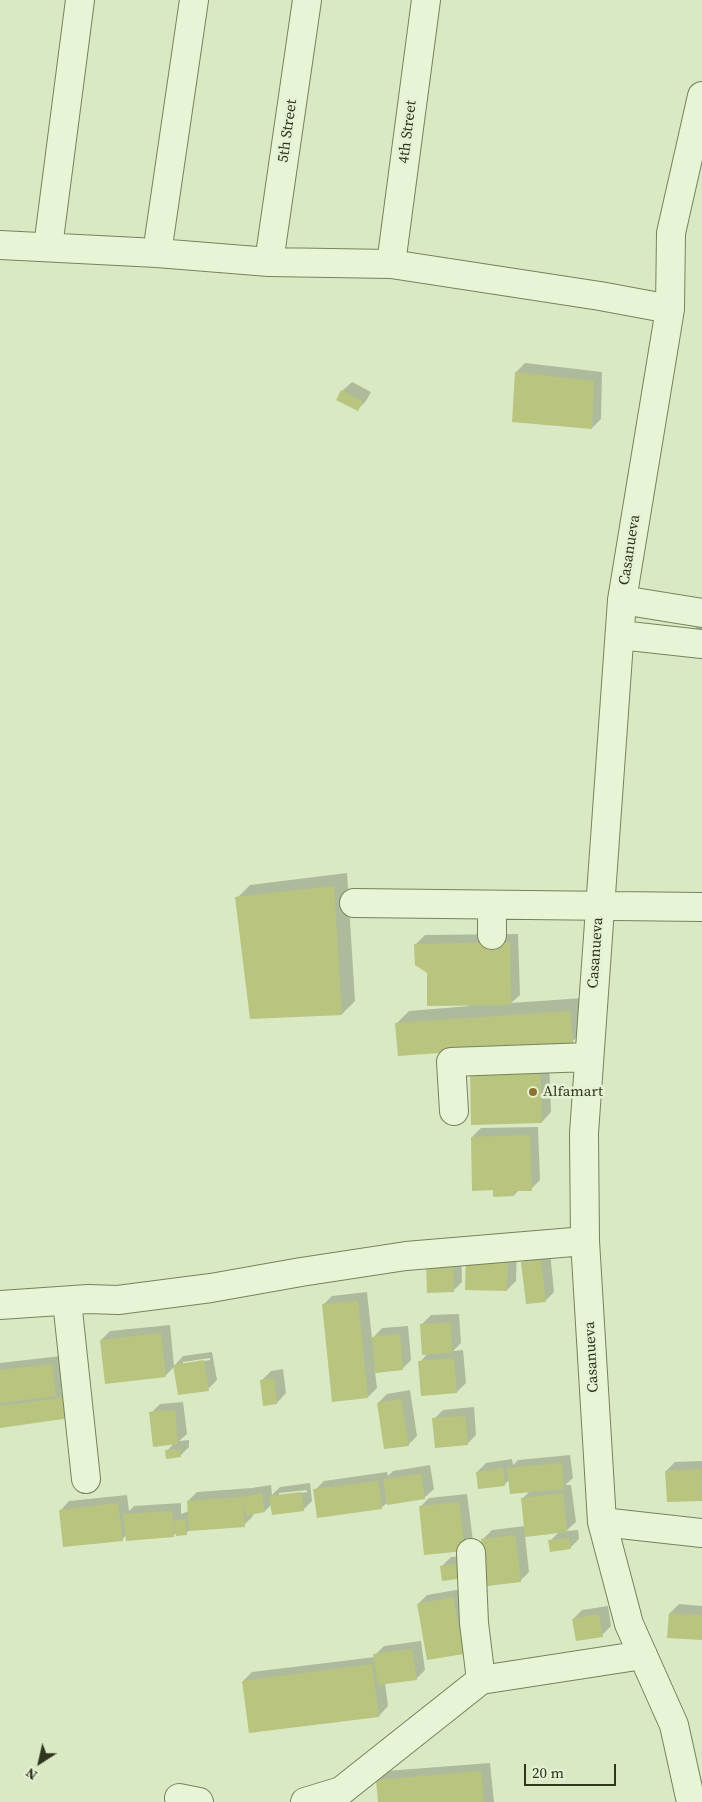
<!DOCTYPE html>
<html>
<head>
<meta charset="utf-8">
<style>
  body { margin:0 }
  #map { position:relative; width:702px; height:1802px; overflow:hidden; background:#d9e9c4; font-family:"Source Serif 4",serif }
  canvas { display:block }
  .north { position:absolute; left:15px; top:1737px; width:50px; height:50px; -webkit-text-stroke:4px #e4f1d3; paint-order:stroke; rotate:215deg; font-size:14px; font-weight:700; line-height:20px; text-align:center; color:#2f341f }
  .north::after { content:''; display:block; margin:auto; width:18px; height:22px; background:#2f341f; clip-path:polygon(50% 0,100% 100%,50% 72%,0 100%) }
  .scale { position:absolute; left:524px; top:1764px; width:92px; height:22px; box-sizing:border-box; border:2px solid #2f341f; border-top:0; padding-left:6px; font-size:15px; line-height:18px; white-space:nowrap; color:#2f341f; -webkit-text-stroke:4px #e4f1d3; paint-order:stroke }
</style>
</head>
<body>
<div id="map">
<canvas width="702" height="1802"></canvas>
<div class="north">N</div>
<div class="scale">20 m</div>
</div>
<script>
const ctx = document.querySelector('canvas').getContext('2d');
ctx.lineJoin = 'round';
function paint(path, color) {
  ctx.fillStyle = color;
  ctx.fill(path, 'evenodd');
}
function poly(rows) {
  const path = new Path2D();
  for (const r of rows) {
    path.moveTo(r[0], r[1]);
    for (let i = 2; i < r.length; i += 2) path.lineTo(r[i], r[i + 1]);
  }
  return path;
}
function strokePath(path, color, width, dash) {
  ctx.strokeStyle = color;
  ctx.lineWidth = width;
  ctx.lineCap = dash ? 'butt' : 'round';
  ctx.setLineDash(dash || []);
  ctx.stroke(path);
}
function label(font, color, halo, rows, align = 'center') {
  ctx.font = font + ' "Source Serif 4",serif';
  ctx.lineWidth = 5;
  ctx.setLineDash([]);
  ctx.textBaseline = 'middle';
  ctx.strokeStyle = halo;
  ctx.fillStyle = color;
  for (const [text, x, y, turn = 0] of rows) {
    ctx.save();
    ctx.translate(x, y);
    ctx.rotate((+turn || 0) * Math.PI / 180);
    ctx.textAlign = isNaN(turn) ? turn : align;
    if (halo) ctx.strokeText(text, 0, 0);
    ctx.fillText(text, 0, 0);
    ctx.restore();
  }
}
paint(poly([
  [525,363,602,372,601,419,592,428,516,372],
  [352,382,371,392,366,401,357,410,342,391],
  [702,615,702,634,695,632,697,620],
  [347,873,355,1001,342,1014,237,898,250,885],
  [518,934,520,995,511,1003,583,998,585,1029,572,1042,396,1024,409,1011,469,1006,468,1004,428,972,416,944,425,935],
  [549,1060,551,1112,542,1122,471,1071],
  [538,1127,540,1180,531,1189,519,1190,514,1195,494,1189,472,1137,481,1128],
  [517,1247,516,1281,507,1290,467,1289],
  [461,1248,462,1282,453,1291,428,1292],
  [550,1252,554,1292,545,1301,523,1262,532,1253],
  [367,1292,372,1339,382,1328,408,1326,411,1360,402,1369,375,1372,377,1388,368,1397,323,1305,332,1296],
  [459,1314,461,1343,453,1351,463,1350,466,1383,457,1392,420,1362,428,1353,422,1324,431,1315],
  [170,1325,174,1366,183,1356,212,1352,217,1380,208,1389,175,1366,165,1376,101,1340,110,1331],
  [210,1358,210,1360,183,1365,183,1362],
  [61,1356,65,1386,60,1391,76,1389,78,1408,0,1426,0,1363],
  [283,1369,286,1393,277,1403,264,1404,262,1380,271,1371],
  [410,1390,417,1436,408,1445,378,1403,387,1394],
  [183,1402,187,1434,179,1441,189,1440,189,1447,180,1456,167,1451,174,1443,151,1413,160,1404],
  [474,1407,476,1435,467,1444,434,1419,443,1410],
  [570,1455,573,1478,565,1485,571,1485,576,1522,566,1531,578,1530,579,1539,570,1548,550,1541,559,1532,525,1536,529,1572,520,1581,483,1539,492,1530,525,1526,522,1499,530,1491,510,1479,505,1484,479,1488,477,1472,486,1463,512,1459,513,1465,518,1460],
  [702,1461,702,1500,668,1501,666,1471,675,1462],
  [430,1465,434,1489,424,1498,388,1502,381,1508,315,1490,324,1481,387,1472,388,1476,393,1471],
  [310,1483,312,1501,303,1510,272,1504,265,1511,253,1513,253,1516,244,1525,190,1530,186,1533,176,1533,173,1536,126,1535,122,1540,60,1511,69,1501,127,1495,129,1511,134,1506,181,1503,181,1514,189,1511,188,1501,197,1492,252,1488,271,1485,272,1495,280,1487],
  [307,1490,307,1492,279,1496,279,1493],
  [467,1494,473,1541,464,1550,420,1507,429,1498],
  [472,1555,474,1568,442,1566,451,1557],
  [462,1589,472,1643,463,1652,418,1604,427,1595],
  [679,1604,702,1606,702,1639,670,1613],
  [608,1606,611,1626,602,1635,573,1619,582,1610],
  [421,1641,425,1670,416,1679,385,1683,388,1706,379,1716,250,1732,243,1681,252,1672,375,1657,375,1655,384,1646],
  [490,1763,494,1802,379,1802,377,1780,386,1771]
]), '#0003');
paint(poly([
  [515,372,594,381,592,429,512,422],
  [341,390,363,401,358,411,336,400],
  [334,886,342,1015,250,1019,235,897],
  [510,942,511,1005,427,1006,427,973,415,965,414,944],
  [570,1011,573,1043,398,1056,395,1023],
  [540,1069,542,1123,471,1125,470,1071],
  [530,1135,532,1191,514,1191,514,1196,493,1197,493,1190,472,1191,471,1137],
  [466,1254,508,1255,507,1291,465,1290],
  [453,1257,454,1292,427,1293,426,1258],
  [541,1260,546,1302,526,1304,521,1262],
  [358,1301,368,1398,332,1402,322,1304],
  [451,1323,452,1353,422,1355,420,1324],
  [161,1333,166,1377,105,1384,100,1340],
  [400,1334,403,1370,375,1373,372,1337],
  [454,1358,457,1393,421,1396,418,1361],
  [204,1360,209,1391,178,1395,173,1365],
  [52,1364,56,1396,0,1403,0,1370],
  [274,1378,277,1404,263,1406,260,1380],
  [67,1397,70,1418,0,1428,0,1406],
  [401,1399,409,1446,384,1449,377,1403],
  [175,1410,178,1444,153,1447,149,1412],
  [465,1416,468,1445,435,1448,432,1418],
  [180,1449,181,1457,166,1459,165,1450],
  [562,1463,564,1489,510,1494,507,1468],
  [503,1468,505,1486,478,1489,476,1472],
  [701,1469,702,1501,667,1502,665,1471],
  [421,1474,425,1499,387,1505,383,1479],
  [378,1481,382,1509,317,1518,313,1489],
  [301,1492,304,1511,272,1515,269,1496],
  [262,1493,265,1512,246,1516,242,1497,245,1527,189,1531,187,1501,242,1497],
  [563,1493,567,1532,525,1537,521,1498],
  [459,1502,465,1551,424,1555,419,1506],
  [118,1503,123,1541,63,1547,59,1510],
  [172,1511,174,1537,126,1541,123,1514],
  [185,1519,187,1535,176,1536,173,1521],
  [515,1535,521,1582,487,1586,481,1539],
  [569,1538,571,1549,550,1552,548,1540],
  [463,1563,465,1578,442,1581,440,1566],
  [453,1597,464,1654,427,1660,417,1604],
  [669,1613,702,1615,702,1640,667,1638],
  [599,1614,603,1637,576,1641,572,1619],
  [412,1649,417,1680,378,1685,373,1654],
  [372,1664,379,1717,249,1733,242,1681],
  [481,1771,484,1802,378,1802,376,1780]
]), '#b9c47e');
const minor = poly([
  [0,245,157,253,269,262,391,264,600,296,670,309],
  [48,247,80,0],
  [157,253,194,0],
  [269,262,307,0],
  [391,264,426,0],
  [622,600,702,613],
  [620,635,702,644],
  [354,903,702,907],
  [492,905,492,935],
  [454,1111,451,1062,589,1057],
  [67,1301,86,1479],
  [0,1305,88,1299,118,1300,211,1288,301,1272,406,1256,585,1241],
  [602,1522,702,1533],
  [471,1553,474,1623,481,1680,643,1655],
  [179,1798,199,1802],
  [305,1802,341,1791,481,1680],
  [691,1802,674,1725,629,1624,602,1522,585,1241,584,1133,622,600,670,309,671,233,702,96]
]);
strokePath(minor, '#78825c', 30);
strokePath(minor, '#e7f5d6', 28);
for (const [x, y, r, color] of [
  [533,1092,5,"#8b7432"]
]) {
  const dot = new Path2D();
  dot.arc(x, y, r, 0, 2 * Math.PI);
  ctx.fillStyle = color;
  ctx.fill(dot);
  strokePath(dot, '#e4f1d3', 2);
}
label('15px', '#2f341f', '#e4f1d3', [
  ["5th Street",288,131,-82],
  ["4th Street",408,132,-83],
  ["Casanueva",630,550,-81],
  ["Casanueva",596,953,-86],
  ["Casanueva",592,1357,-93]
]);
label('15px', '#2f341f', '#e4f1d3', [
  ["Alfamart",543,1092]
], 'left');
</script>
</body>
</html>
